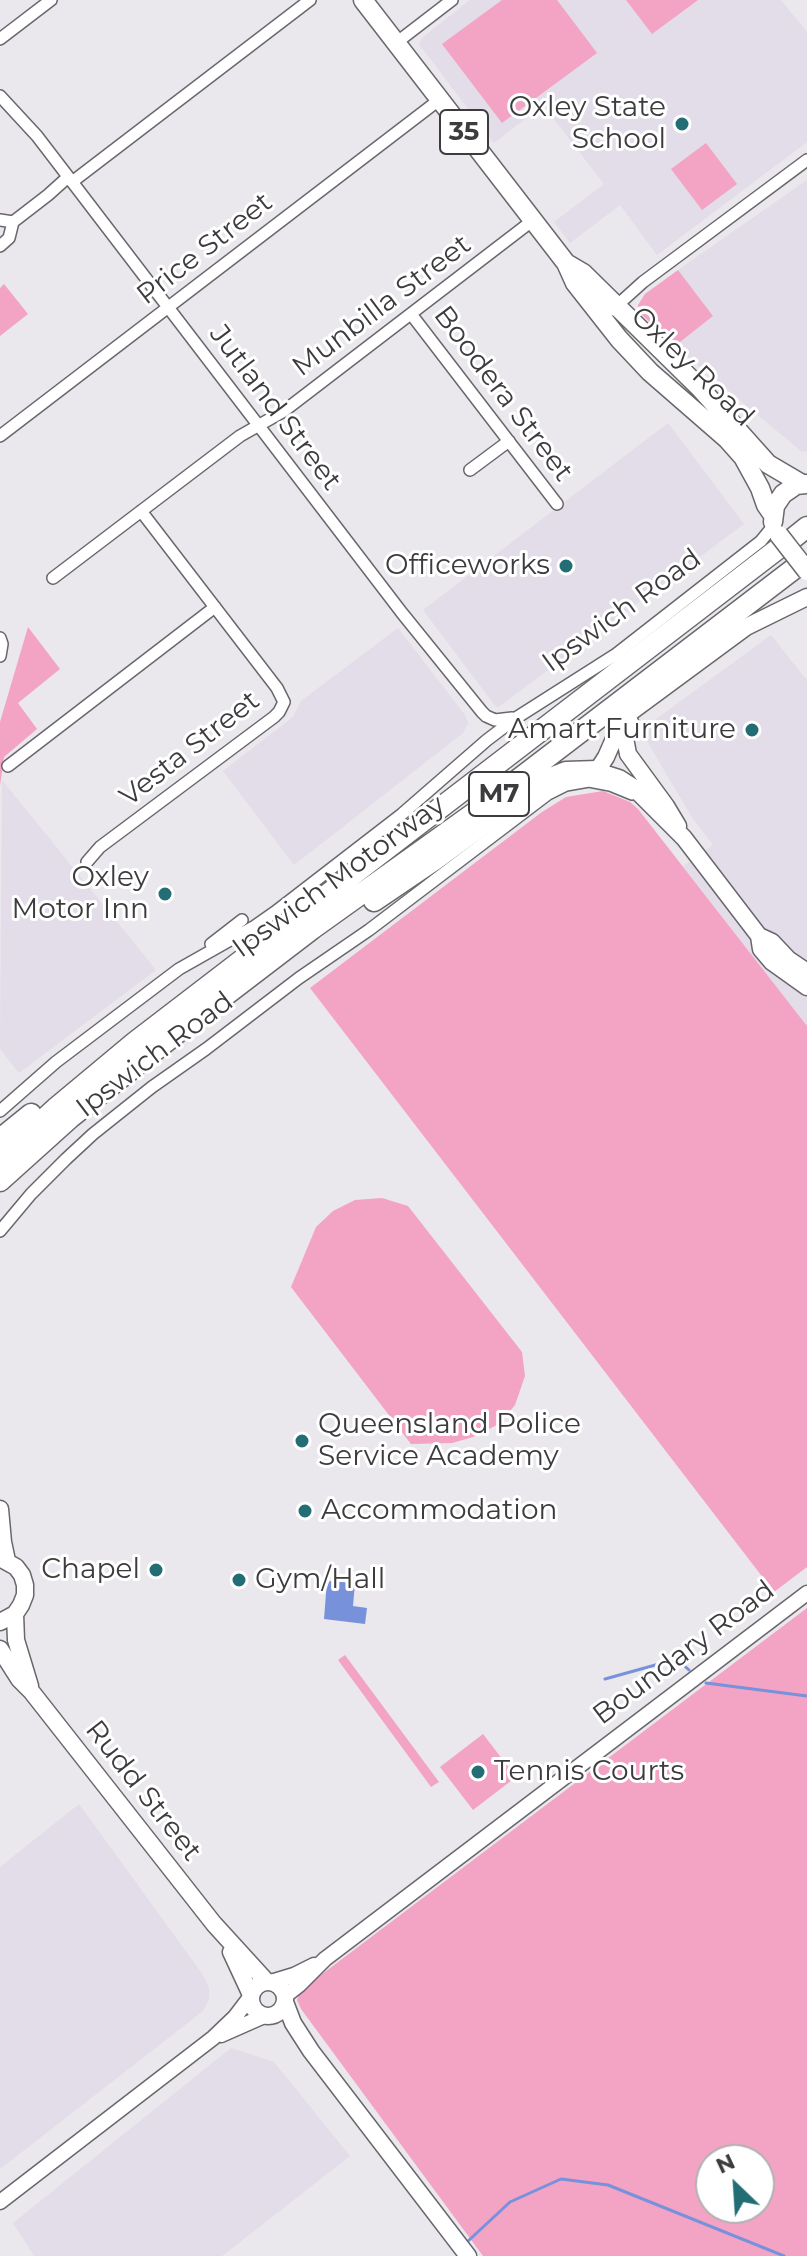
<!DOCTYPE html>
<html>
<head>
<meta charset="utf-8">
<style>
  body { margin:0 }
  #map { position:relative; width:807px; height:2256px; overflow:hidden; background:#eae7ed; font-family:Montserrat,sans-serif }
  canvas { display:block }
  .north { position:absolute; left:695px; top:2144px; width:80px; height:80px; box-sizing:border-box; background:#fff; border:2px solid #b1b1b1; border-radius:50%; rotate:335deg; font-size:22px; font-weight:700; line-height:32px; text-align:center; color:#3c3b3d }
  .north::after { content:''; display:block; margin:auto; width:28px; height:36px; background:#236d75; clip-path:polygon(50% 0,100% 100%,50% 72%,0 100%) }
</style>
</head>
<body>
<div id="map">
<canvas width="807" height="2256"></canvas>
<div class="north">N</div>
</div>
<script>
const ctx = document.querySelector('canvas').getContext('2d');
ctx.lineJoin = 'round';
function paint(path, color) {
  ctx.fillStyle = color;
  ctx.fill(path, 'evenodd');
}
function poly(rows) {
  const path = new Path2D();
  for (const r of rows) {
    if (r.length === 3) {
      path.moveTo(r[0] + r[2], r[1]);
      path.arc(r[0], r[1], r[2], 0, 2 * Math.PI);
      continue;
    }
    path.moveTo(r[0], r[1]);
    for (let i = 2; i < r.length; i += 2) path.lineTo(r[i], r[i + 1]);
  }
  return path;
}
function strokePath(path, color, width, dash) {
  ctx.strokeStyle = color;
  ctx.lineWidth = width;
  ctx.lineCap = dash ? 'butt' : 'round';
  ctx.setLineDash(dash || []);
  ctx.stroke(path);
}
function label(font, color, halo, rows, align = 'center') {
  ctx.font = font + ' Montserrat,sans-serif';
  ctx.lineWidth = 6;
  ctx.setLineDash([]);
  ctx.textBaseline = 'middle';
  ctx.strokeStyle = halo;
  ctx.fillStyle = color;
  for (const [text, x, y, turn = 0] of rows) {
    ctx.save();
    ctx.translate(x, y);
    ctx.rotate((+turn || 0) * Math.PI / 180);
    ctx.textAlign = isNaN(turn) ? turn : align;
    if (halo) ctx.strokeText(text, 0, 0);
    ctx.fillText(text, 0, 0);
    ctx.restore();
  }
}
paint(poly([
  [470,0,781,0,807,32,807,142,657,255,620,205,570,243,554,222,604,184,543,105,494,143,419,44,422,38],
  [807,180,807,451,802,452,675,346,713,316,678,270],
  [668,423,744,524,497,708,423,610],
  [398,628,465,715,468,723,463,733,294,865,223,771,293,717,301,701],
  [771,635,805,678,807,677,807,1026,683,866,713,845,691,816,644,736,648,725],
  [2,780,156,970,19,1073,0,1049],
  [79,1804,203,1975,209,1988,209,1999,203,2011,0,2169,0,1867],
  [231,2048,274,2062,350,2156,222,2256,34,2256,13,2223]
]), '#e3dce9');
paint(poly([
  [502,0,557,0,597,53,502,123,442,44],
  [626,0,698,0,652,34],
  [706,143,737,184,702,210,671,169],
  [678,270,713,316,675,346,639,312,638,305,645,294],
  [4,284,28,314,0,336,0,288],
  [28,627,60,669,18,703,37,729,4,757,0,786,0,722],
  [603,791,630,802,638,809,807,1026,807,1567,774,1592,310,988,542,812,566,797],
  [382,1198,408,1206,522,1352,525,1376,515,1405,499,1424,473,1437,452,1443,411,1444,291,1287,316,1227,333,1211,355,1200],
  [807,1608,807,2256,483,2256,301,2009,297,2000,301,1990],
  [711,2160,759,2160,759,2208,711,2208],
  [345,1655,439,1782,431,1787,338,1660],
  [483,1734,516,1777,473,1810,440,1767]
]), '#f3a3c4');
paint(poly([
  [327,1581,355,1583,353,1606,367,1608,365,1624,324,1619]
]), '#7791db');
strokePath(poly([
  [605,1679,677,1659,689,1670],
  [706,1683,807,1696],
  [467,2242,510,2202,561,2179,608,2185,784,2256]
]), '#7791db', 3);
const minor = poly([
  [0,39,51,0],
  [396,43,452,0],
  [0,96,37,136,402,613,482,712,486,716,495,720,512,718],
  [72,182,310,0],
  [0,220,13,222],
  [0,246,9,238,13,222,48,195,68,177],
  [612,310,643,282,807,160],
  [411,314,557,504],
  [0,436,439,100],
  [470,470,509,441],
  [53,578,240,436,284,411,532,221],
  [0,638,2,644,0,656],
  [8,766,215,607],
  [87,862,100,847,274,717,279,712,284,702,277,688,141,511],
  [211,944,242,920],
  [0,1111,56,1062,179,969,255,926,275,912,402,814,487,740,516,718,615,655,761,541,774,525],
  [0,1231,31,1194,66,1159,93,1134,152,1087,206,1049,299,978,369,930,548,794,566,785,589,781,610,785,632,794]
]);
const tertiary = poly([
  [271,1982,294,1975,314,1965],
  [285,1996,299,1985,325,1959,807,1593],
  [221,2035,264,2016],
  [0,2202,213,2038,235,2017,251,1996]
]);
const secondary = poly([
  [807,597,746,627,628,714,621,723,606,757,597,771,619,778,633,787,684,838,759,936,772,942,788,959,807,972],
  [630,722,625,738,628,754,666,806,678,826],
  [759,936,761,949,772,962,807,987],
  [0,1509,3,1542,7,1561],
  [0,1558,16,1567,22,1575,25,1585,25,1595,21,1605,15,1614,0,1622],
  [15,1614,16,1640,30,1686],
  [0,1649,19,1679,31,1691,214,1924,266,1981],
  [231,1952,251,1995],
  [268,1999,17],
  [285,2002,293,2023,311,2051,468,2256]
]);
const primary = poly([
  [363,0,566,263,575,283,619,339,650,372,727,439,743,457,760,488,766,505,773,515],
  [566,263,583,273,700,388,768,464,802,484],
  [773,522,775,506,783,494,796,485,807,484]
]);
const motorway = poly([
  [792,539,807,527],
  [374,901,436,859,541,782,566,772,597,771],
  [0,1139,31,1114],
  [0,1159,57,1107,135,1042,779,548],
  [0,1181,70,1118,201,1014,312,929,477,811,795,568]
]);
strokePath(minor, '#6a676c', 14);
strokePath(tertiary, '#6a676c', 17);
strokePath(secondary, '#6a676c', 19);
strokePath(primary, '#6a676c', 21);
strokePath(motorway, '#6a676c', 23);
strokePath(minor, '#fff', 11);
strokePath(tertiary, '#fff', 14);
strokePath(secondary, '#fff', 16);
strokePath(primary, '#fff', 18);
strokePath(motorway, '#fff', 20);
const primaryBridge = poly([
  [779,535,807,571]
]);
strokePath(primaryBridge, '#6a676c', 21, []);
strokePath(primaryBridge, '#fff', 18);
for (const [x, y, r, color] of [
  [682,124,8,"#236d75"],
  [566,566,8,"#236d75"],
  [752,730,8,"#236d75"],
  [165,894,8,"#236d75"],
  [302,1441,8,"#236d75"],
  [305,1511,8,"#236d75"],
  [156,1570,8,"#236d75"],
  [239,1580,8,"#236d75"],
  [478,1772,8,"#236d75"]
]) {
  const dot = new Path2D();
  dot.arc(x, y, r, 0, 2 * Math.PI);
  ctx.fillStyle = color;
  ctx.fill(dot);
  strokePath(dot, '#fff', 3);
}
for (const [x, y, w] of [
  [464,132,48],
  [499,794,60]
]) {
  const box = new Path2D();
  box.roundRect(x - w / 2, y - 22, w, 44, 6);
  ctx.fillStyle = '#fff';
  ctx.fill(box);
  strokePath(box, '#3c3b3d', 2);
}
label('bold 26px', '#3c3b3d', null, [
  ["35",464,132],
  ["M7",499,794]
]);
label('28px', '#3c3b3d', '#fff', [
  ["Oxley State",666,108],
  ["School",666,140],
  ["Officeworks",550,566],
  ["Amart Furniture",736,730],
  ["Oxley",149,878],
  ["Motor Inn",149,910],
  ["Queensland Police",318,1425,"left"],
  ["Service Academy",318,1457,"left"],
  ["Accommodation",321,1511,"left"],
  ["Chapel",140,1570],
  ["Gym/Hall",255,1580,"left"],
  ["Tennis Courts",494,1772,"left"]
], 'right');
label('28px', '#3c3b3d', '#fff', [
  ["Price Street",205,249,-38],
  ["Munbilla Street",382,306,-37],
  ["Oxley Road",692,367,44],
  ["Boodera Street",503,394,53],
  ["Jutland Street",275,408,53],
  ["Ipswich Road",622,611,-36],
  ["Vesta Street",190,749,-38],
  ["Ipswich Motorway",339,877,-36],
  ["Ipswich Road",155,1055,-37],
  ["Boundary Road",684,1653,-37],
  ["Rudd Street",143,1791,52]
]);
</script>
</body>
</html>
